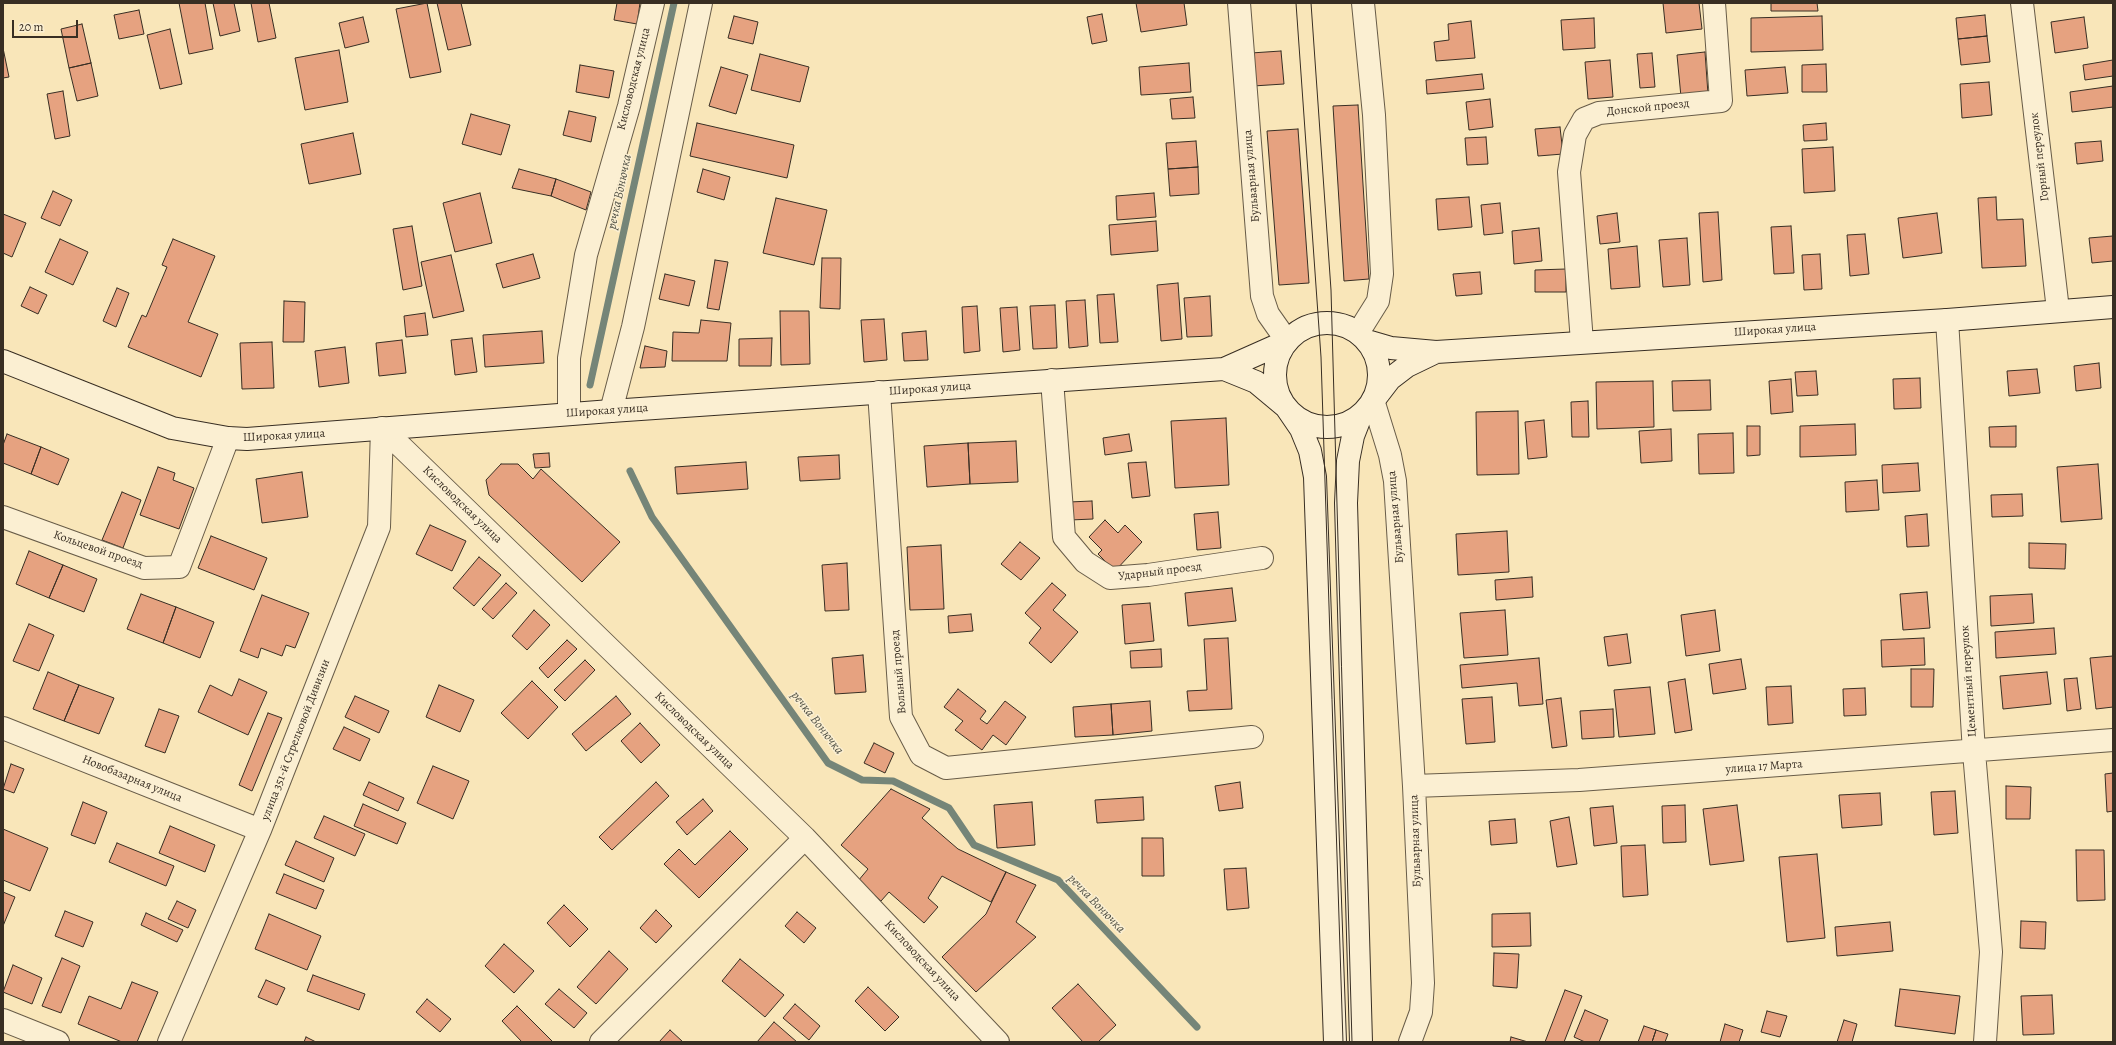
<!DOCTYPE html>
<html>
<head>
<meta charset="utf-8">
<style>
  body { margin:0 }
  #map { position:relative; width:2116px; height:1045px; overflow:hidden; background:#f9e6b9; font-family:Alegreya,serif }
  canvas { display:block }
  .frame { position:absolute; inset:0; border:4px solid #382e23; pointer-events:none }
  .scale { position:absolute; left:12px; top:20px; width:66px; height:18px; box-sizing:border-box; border:2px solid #382e23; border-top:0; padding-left:5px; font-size:12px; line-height:14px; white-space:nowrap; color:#382e23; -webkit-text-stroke:3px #fbefd2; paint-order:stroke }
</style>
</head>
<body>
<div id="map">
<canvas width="2116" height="1045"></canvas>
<div class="frame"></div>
<div class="scale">20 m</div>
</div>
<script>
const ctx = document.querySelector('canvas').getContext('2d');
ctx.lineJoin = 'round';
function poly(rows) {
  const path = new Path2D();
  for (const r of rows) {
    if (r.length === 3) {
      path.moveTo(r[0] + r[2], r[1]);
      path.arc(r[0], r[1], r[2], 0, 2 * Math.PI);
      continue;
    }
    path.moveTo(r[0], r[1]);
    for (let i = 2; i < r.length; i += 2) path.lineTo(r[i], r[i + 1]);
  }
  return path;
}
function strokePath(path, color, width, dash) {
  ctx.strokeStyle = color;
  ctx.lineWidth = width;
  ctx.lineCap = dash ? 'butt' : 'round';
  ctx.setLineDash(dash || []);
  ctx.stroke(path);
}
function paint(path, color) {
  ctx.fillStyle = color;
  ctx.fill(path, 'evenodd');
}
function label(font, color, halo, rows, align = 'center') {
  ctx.font = font + ' Alegreya,serif';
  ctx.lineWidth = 3;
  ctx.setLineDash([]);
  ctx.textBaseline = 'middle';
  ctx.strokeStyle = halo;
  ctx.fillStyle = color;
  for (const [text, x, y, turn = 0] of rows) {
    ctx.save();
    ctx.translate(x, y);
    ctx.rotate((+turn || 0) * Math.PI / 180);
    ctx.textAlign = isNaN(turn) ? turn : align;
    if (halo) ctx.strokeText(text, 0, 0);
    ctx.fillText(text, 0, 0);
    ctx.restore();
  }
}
strokePath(poly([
  [590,385,674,3],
  [630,471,652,517,828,763,862,780,893,781,949,808,974,845,1058,880,1197,1027]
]), '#758578', 7);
const building = poly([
  [179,3,205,3,213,49,189,54,179,3],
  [213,3,234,3,240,31,220,36,213,3],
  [251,3,269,3,276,38,258,42,251,3],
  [427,3,441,72,410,78,396,9,427,3],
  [437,3,461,3,471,45,448,50,437,3],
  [617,3,640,3,637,24,614,20,617,3],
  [1136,3,1184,3,1187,25,1141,32,1136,3],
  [1663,3,1699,3,1702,29,1666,33,1663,3],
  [1771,3,1817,3,1818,11,1771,11,1771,3],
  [139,10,144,34,119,39,114,15,139,10],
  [1102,14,1107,41,1092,44,1087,17,1102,14],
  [1985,15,1987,36,1958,39,1956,18,1985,15],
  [734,16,758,22,753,44,728,38,734,16],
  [1822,16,1823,50,1751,52,1751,18,1822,16],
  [363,17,369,42,345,48,339,23,363,17],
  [2084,17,2088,48,2055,53,2051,22,2084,17],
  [1594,18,1595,48,1563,50,1561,20,1594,18],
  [1471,21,1475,58,1436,61,1434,42,1449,40,1448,24,1471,21],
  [82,24,91,63,69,68,61,29,82,24],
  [170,29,182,84,160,89,147,35,170,29],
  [1987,36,1990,62,1961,65,1958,39,1987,36],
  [3,48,9,77,3,78,3,48],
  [339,50,348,102,305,110,295,58,339,50],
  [1281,51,1284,84,1253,86,1251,53,1281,51],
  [1705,52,1708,94,1681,97,1677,55,1705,52],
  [1652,53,1655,87,1640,88,1637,54,1652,53],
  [760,54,809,67,800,102,751,90,760,54],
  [1610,60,1613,97,1588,99,1585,62,1610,60],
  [2113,60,2113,76,2085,80,2083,65,2113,60],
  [91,63,98,96,77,101,69,68,91,63],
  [1189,63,1191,92,1141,95,1139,67,1189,63],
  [1826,64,1827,92,1802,92,1802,65,1826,64],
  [580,65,614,71,609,98,576,92,580,65],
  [721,67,748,75,736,114,709,106,721,67],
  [1785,67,1788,93,1747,96,1745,70,1785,67],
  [1482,74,1484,89,1427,94,1426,80,1482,74],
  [1989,82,1992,115,1962,118,1960,84,1989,82],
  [2113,86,2113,107,2072,112,2070,92,2113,86],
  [63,91,70,136,55,139,47,94,63,91],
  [1193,97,1195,118,1172,119,1170,99,1193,97],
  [1490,99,1493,127,1469,130,1466,102,1490,99],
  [1358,105,1369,279,1344,281,1333,106,1358,105],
  [569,111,596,117,591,142,563,135,569,111],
  [471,114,510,125,501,155,462,144,471,114],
  [697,123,794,145,787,178,690,156,697,123],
  [1826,123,1827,140,1804,141,1803,125,1826,123],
  [1560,127,1563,154,1538,156,1535,129,1560,127],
  [1298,129,1309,283,1279,285,1267,131,1298,129],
  [353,133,361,174,309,184,301,144,353,133],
  [1486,137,1488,164,1467,165,1465,138,1486,137],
  [1196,141,1198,167,1168,169,1166,143,1196,141],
  [2101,141,2103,161,2077,164,2075,143,2101,141],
  [1833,147,1835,191,1804,193,1802,149,1833,147],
  [1198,167,1199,194,1170,196,1168,169,1198,167],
  [519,169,556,179,551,196,512,188,519,169],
  [703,169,730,177,724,200,697,192,703,169],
  [556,179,591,192,586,210,551,196,556,179],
  [53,191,72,200,60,226,41,218,53,191],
  [480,193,492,243,455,252,443,203,480,193],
  [1154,193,1156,217,1117,220,1116,196,1154,193],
  [1469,197,1472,227,1438,230,1436,199,1469,197],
  [1996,197,1997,220,2023,219,2026,266,1982,268,1978,198,1996,197],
  [776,198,827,210,814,265,763,253,776,198],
  [1500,203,1503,233,1484,235,1481,205,1500,203],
  [1718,212,1722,280,1703,282,1699,213,1718,212],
  [1617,213,1620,242,1600,244,1597,216,1617,213],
  [1937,213,1942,253,1903,258,1898,218,1937,213],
  [3,214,26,223,12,257,3,253,3,214],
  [1156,221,1158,251,1111,255,1109,225,1156,221],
  [412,226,422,286,403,290,393,229,412,226],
  [1791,226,1794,273,1774,274,1771,227,1791,226],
  [1539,228,1542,261,1514,264,1512,231,1539,228],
  [1865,234,1869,274,1850,276,1847,235,1865,234],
  [2113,236,2113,261,2092,263,2089,238,2113,236],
  [1687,238,1690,285,1663,287,1659,240,1687,238],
  [60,239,88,252,73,285,45,272,60,239],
  [173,239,215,256,188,322,218,334,201,377,128,347,142,315,146,317,167,267,162,265,173,239],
  [1637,246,1640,287,1611,289,1608,249,1637,246],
  [533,254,540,278,503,288,496,264,533,254],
  [1820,254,1822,289,1804,290,1802,255,1820,254],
  [451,255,464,311,433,318,421,262,451,255],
  [822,258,841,258,840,309,820,308,822,258],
  [715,260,728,262,719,310,707,308,715,260],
  [1566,269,1566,292,1535,292,1535,270,1566,269],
  [1480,272,1482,294,1456,296,1453,274,1480,272],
  [665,274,695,281,689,306,659,299,665,274],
  [1178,283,1182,339,1161,341,1157,285,1178,283],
  [30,287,47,295,38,314,21,306,30,287],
  [117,288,129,293,116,327,103,321,117,288],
  [1114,294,1118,342,1100,343,1097,295,1114,294],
  [1210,296,1212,336,1187,337,1184,298,1210,296],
  [1085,300,1088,346,1069,348,1066,301,1085,300],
  [284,301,305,302,304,342,283,342,284,301],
  [1055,305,1057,348,1033,349,1030,306,1055,305],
  [977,306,980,351,964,353,962,307,977,306],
  [1017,307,1020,350,1003,352,1000,308,1017,307],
  [780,311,809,311,810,364,781,365,780,311],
  [425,313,428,335,406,337,404,316,425,313],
  [884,319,887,360,864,362,861,320,884,319],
  [701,320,731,323,727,361,672,361,673,332,699,333,701,320],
  [542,331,544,363,485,367,483,335,542,331],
  [926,331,928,360,904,361,902,333,926,331],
  [472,338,477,372,455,375,451,340,472,338],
  [772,338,771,366,739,366,739,339,772,338],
  [402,340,406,373,379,376,376,343,402,340],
  [272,342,274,388,242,389,240,343,272,342],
  [645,346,667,351,665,367,640,368,645,346],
  [345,347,349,383,319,387,315,351,345,347],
  [2099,363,2101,388,2076,391,2074,366,2099,363],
  [2037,369,2040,393,2009,396,2007,371,2037,369],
  [1816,371,1818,395,1797,396,1795,372,1816,371],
  [1920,378,1921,408,1894,409,1893,379,1920,378],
  [1791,379,1793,412,1771,414,1769,381,1791,379],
  [1710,380,1711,410,1673,411,1672,381,1710,380],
  [1653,381,1654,427,1597,429,1596,382,1653,381],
  [1588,401,1589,437,1572,437,1571,402,1588,401],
  [1518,411,1519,474,1477,475,1476,412,1518,411],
  [1226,418,1229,485,1175,488,1171,421,1226,418],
  [1544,420,1547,457,1528,459,1525,422,1544,420],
  [1855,424,1856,455,1800,457,1800,426,1855,424],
  [1747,426,1760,426,1760,455,1747,456,1747,426],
  [2016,426,2016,447,1990,447,1989,427,2016,426],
  [1671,429,1672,461,1641,463,1639,431,1671,429],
  [1733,433,1734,473,1699,474,1698,434,1733,433],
  [7,434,41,447,31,474,3,463,3,445,7,434],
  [1129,434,1132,451,1105,455,1103,438,1129,434],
  [1016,441,1018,482,970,484,968,443,1016,441],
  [968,443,970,484,927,487,924,446,968,443],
  [41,447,69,459,58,485,31,474,41,447],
  [549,453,550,467,535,468,533,454,549,453],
  [839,455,840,479,800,481,798,457,839,455],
  [746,462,748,489,677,494,675,467,746,462],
  [1146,462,1150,496,1132,498,1128,463,1146,462],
  [1918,463,1920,491,1883,493,1882,465,1918,463],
  [501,464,518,464,533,479,541,469,620,542,582,582,489,495,486,480,501,464],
  [2098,464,2102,519,2061,522,2057,467,2098,464],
  [158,467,175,473,173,480,194,488,179,529,140,515,158,467],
  [302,472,308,517,262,523,256,479,302,472],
  [1877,480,1879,510,1846,512,1845,482,1877,480],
  [122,492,141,500,123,548,102,540,122,492],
  [2022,494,2023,516,1992,517,1991,495,2022,494],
  [1092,501,1093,519,1070,520,1069,502,1092,501],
  [1218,512,1221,548,1197,550,1194,514,1218,512],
  [1927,514,1929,546,1907,547,1905,516,1927,514],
  [1105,520,1118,533,1125,525,1142,542,1115,571,1098,554,1102,550,1089,537,1105,520],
  [430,525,466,541,452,571,416,554,430,525],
  [1507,531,1509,572,1458,575,1456,534,1507,531],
  [211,536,267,558,254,590,198,568,211,536],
  [1020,542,1040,558,1021,580,1001,564,1020,542],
  [2029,543,2066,544,2065,569,2029,568,2029,543],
  [941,545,944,609,910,610,907,547,941,545],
  [29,551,63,565,49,598,16,584,29,551],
  [479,557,501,575,474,606,453,588,479,557],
  [847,563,849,610,825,611,822,565,847,563],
  [63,565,97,579,84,612,49,598,63,565],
  [1532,577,1533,597,1496,600,1495,580,1532,577],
  [506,583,517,593,493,619,482,609,506,583],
  [1052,583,1066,595,1053,610,1078,632,1051,663,1029,643,1041,628,1025,613,1052,583],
  [1232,588,1236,621,1188,626,1185,593,1232,588],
  [1927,592,1930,628,1903,630,1900,594,1927,592],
  [141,594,176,607,163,643,127,629,141,594],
  [2032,594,2034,623,1991,626,1990,596,2032,594],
  [262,595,309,613,295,648,286,645,282,656,261,648,258,658,240,651,262,595],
  [1150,603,1154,641,1125,644,1122,605,1150,603],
  [176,607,214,622,200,658,163,643,176,607],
  [534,610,550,625,527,650,512,636,534,610],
  [1505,610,1508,655,1464,658,1460,613,1505,610],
  [1715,610,1720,651,1686,656,1681,615,1715,610],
  [971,614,973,631,949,633,948,616,971,614],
  [29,624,54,635,39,671,13,661,29,624],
  [2054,628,2056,654,1996,658,1995,632,2054,628],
  [1627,634,1631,663,1608,666,1604,637,1627,634],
  [1228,638,1232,709,1189,711,1187,691,1207,690,1204,639,1228,638],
  [1924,638,1925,665,1882,667,1881,640,1924,638],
  [567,640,577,649,548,678,539,668,567,640],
  [1161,649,1162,667,1131,668,1130,651,1161,649],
  [863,655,866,692,835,694,832,658,863,655],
  [2113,656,2113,707,2096,709,2090,658,2113,656],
  [1539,658,1543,704,1519,706,1517,683,1462,688,1460,665,1539,658],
  [1741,659,1746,689,1713,694,1709,664,1741,659],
  [585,660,595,670,565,701,554,690,585,660],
  [1911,669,1934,669,1933,707,1911,707,1911,669],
  [48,672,79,685,64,721,33,709,48,672],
  [2047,672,2051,704,2003,709,2000,676,2047,672],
  [2077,678,2081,709,2067,711,2064,679,2077,678],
  [239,679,267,692,248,735,198,712,210,685,232,696,239,679],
  [1685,679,1692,730,1675,733,1668,682,1685,679],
  [532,681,558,707,528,739,501,713,532,681],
  [79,685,114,698,99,734,64,721,79,685],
  [439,685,474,700,460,732,426,717,439,685],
  [1791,686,1793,723,1768,725,1766,687,1791,686],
  [1650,687,1655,734,1619,737,1614,690,1650,687],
  [1865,688,1866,715,1844,716,1843,689,1865,688],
  [958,689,986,711,980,719,987,724,1005,701,1026,717,1006,745,993,735,982,750,955,730,963,721,944,707,958,689],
  [355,696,389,711,379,733,345,717,355,696],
  [616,696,631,714,586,751,572,734,616,696],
  [1492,697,1495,742,1466,744,1462,699,1492,697],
  [1561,698,1567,746,1552,748,1546,700,1561,698],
  [1150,701,1152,731,1113,735,1111,704,1150,701],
  [1111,704,1113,735,1075,737,1073,707,1111,704],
  [159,709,179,716,165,753,145,746,159,709],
  [1613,709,1614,737,1582,739,1580,711,1613,709],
  [268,713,282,718,252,791,239,785,268,713],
  [640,723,660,745,641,763,621,741,640,723],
  [344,727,370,739,360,761,333,749,344,727],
  [874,743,894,753,885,773,864,763,874,743],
  [11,764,24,769,14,793,3,789,11,764],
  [433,766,469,781,453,819,417,803,433,766],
  [2113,773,2113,811,2107,812,2105,774,2113,773],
  [369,782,404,798,398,811,363,795,369,782],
  [656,782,669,796,612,850,599,837,656,782],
  [1240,782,1243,808,1219,811,1215,786,1240,782],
  [2006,786,2031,787,2030,819,2006,819,2006,786],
  [891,789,930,809,922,818,958,849,1006,872,991,902,942,876,928,898,938,907,924,923,889,892,881,901,858,881,868,869,841,845,891,789],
  [1955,791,1958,833,1934,835,1931,792,1955,791],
  [1880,793,1882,825,1842,828,1839,795,1880,793],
  [1143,797,1144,820,1097,823,1095,800,1143,797],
  [703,799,713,811,687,835,676,822,703,799],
  [83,802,107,812,95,844,71,835,83,802],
  [1032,802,1035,845,997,848,994,805,1032,802],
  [363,804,406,823,397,844,354,826,363,804],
  [1685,805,1686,842,1663,843,1662,806,1685,805],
  [1737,805,1744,861,1710,865,1703,809,1737,805],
  [1613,806,1617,843,1594,846,1590,808,1613,806],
  [324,816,365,834,355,856,314,838,324,816],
  [1569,817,1577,864,1557,867,1550,821,1569,817],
  [1515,819,1517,843,1491,845,1489,821,1515,819],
  [170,826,215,845,205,872,159,853,170,826],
  [3,829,48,848,30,891,3,880,3,829],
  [730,831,748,849,699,898,664,864,679,849,695,865,730,831],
  [1142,838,1163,838,1164,876,1142,876,1142,838],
  [296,841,334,858,324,882,285,865,296,841],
  [117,843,174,866,166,886,109,862,117,843],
  [1645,845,1648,895,1623,897,1621,846,1645,845],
  [2076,850,2104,850,2105,900,2077,901,2076,850],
  [1817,854,1825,938,1787,942,1779,857,1817,854],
  [1246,868,1249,908,1227,910,1224,869,1246,868],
  [1006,872,1036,885,1016,922,1036,937,976,992,942,957,986,914,1006,872],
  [284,874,324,890,316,909,276,893,284,874],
  [3,892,15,897,3,926,3,892],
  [177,901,196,910,188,928,168,919,177,901],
  [564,905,588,929,570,947,547,923,564,905],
  [656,910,672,926,656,943,640,928,656,910],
  [65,911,93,922,83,947,55,936,65,911],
  [797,912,816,928,804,943,785,926,797,912],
  [146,913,183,930,177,942,141,925,146,913],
  [1530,913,1531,946,1492,947,1492,914,1530,913],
  [269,914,321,936,307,970,255,949,269,914],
  [2021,921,2046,922,2045,949,2020,948,2021,921],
  [1890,922,1893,951,1837,956,1835,927,1890,922],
  [504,944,534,971,514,993,485,966,504,944],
  [609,951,628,969,596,1004,577,987,609,951],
  [1494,953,1519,954,1517,988,1493,986,1494,953],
  [62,958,80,966,61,1013,42,1006,62,958],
  [740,959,784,995,765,1017,722,981,740,959],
  [13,965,42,978,32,1004,3,992,13,965],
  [313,975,365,994,359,1010,307,991,313,975],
  [266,980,285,988,277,1005,258,997,266,980],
  [132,982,158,992,137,1042,122,1042,78,1024,89,996,121,1009,132,982],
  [1078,984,1116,1025,1098,1042,1083,1042,1052,1008,1078,984],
  [868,987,899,1017,885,1031,855,1001,868,987],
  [559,989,587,1013,574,1028,545,1004,559,989],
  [1900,989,1960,996,1955,1034,1895,1026,1900,989],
  [1565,990,1582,996,1564,1042,1545,1042,1565,990],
  [2052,995,2054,1034,2023,1035,2021,996,2052,995],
  [427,999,451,1019,440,1032,416,1012,427,999],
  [795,1004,820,1026,809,1040,783,1018,795,1004],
  [517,1006,553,1042,522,1042,502,1021,517,1006],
  [1585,1010,1608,1020,1599,1042,1585,1042,1574,1037,1585,1010],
  [1767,1011,1787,1016,1780,1037,1761,1032,1767,1011],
  [1844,1020,1857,1024,1852,1042,1837,1042,1844,1020],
  [774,1022,797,1042,757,1042,774,1022],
  [1725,1024,1743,1030,1739,1042,1720,1042,1725,1024],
  [1644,1026,1656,1030,1652,1042,1638,1042,1644,1026],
  [670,1030,683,1042,659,1042,670,1030],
  [1656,1030,1668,1034,1665,1042,1652,1042,1656,1030],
  [306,1037,316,1042,304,1042,306,1037],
  [1511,1037,1528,1042,1510,1042,1511,1037]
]);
paint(building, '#e6a280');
strokePath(building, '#382e23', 1);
const minor = poly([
  [1239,3,1262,296,1268,314,1287,341],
  [2022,3,2058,310],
  [1947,320,1974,752,1991,952,1985,1042],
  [1358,333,1378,301,1382,274,1374,115,1363,3],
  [1582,342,1569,172,1575,135,1584,119,1599,113,1721,101,1714,3],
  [1052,380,1064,537,1085,562,1110,578,1148,575,1262,558],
  [879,392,901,717,921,755,946,768,1252,737],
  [1373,400,1390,455,1395,481,1414,786,1423,983,1421,1012,1410,1042],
  [611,411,633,327,701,3],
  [569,414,569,358,586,255,629,106,653,3],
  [382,428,805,838,998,1042],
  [3,517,144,568,179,567,228,438],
  [3,728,260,830],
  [1414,786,1579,780,2113,740],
  [3,1020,58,1042],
  [169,1042,260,830,379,527,382,428],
  [601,1042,805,838]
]);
const secondary = poly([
  [1327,375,52],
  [1367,341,1391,348,1436,352,1947,320,2113,307],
  [3,361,172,428,228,438,247,439,611,411,1224,369,1287,341],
  [1224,369,1256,382,1286,407,1301,429,1310,451,1315,477,1335,1042],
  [1361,1042,1346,503,1348,461,1353,436,1360,418,1390,379,1407,366,1436,352]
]);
strokePath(minor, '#685c48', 24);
strokePath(secondary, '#382e23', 24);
strokePath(minor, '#fbefd2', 22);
strokePath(secondary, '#fbefd2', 22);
strokePath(poly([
  [1296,3,1321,357,1343,1042],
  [1311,3,1331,290,1352,1042]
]), '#382e23', 1);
label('12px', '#382e23', '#fbefd2', [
  ["Кисловодская улица",634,79,-76],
  ["Донской проезд",1648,108,-6],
  ["Горный переулок",2040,157,-97],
  ["Бульварная улица",1252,176,-95],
  ["Широкая улица",1775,330,-4],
  ["Широкая улица",930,389,-4],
  ["Широкая улица",607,411,-4],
  ["Широкая улица",284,436,-3],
  ["Кисловодская улица",462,505,44],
  ["Бульварная улица",1396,517,-95],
  ["Кольцевой проезд",98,550,19],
  ["Ударный проезд",1160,572,-7],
  ["Вольный проезд",899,672,-95],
  ["Цементный переулок",1969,681,-94],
  ["Кисловодская улица",694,731,44],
  ["улица 351-й Стрелковой Дивизии",296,740,-69],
  ["улица 17 Марта",1764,767,-4],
  ["Новобазарная улица",132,779,22],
  ["Бульварная улица",1416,841,-92],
  ["Кисловодская улица",922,961,47]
]);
label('italic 13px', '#525246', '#fbefd2', [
  ["речка Вонючка",620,192,-78],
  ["речка Вонючка",817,723,52],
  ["речка Вонючка",1096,904,46]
]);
</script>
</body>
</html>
